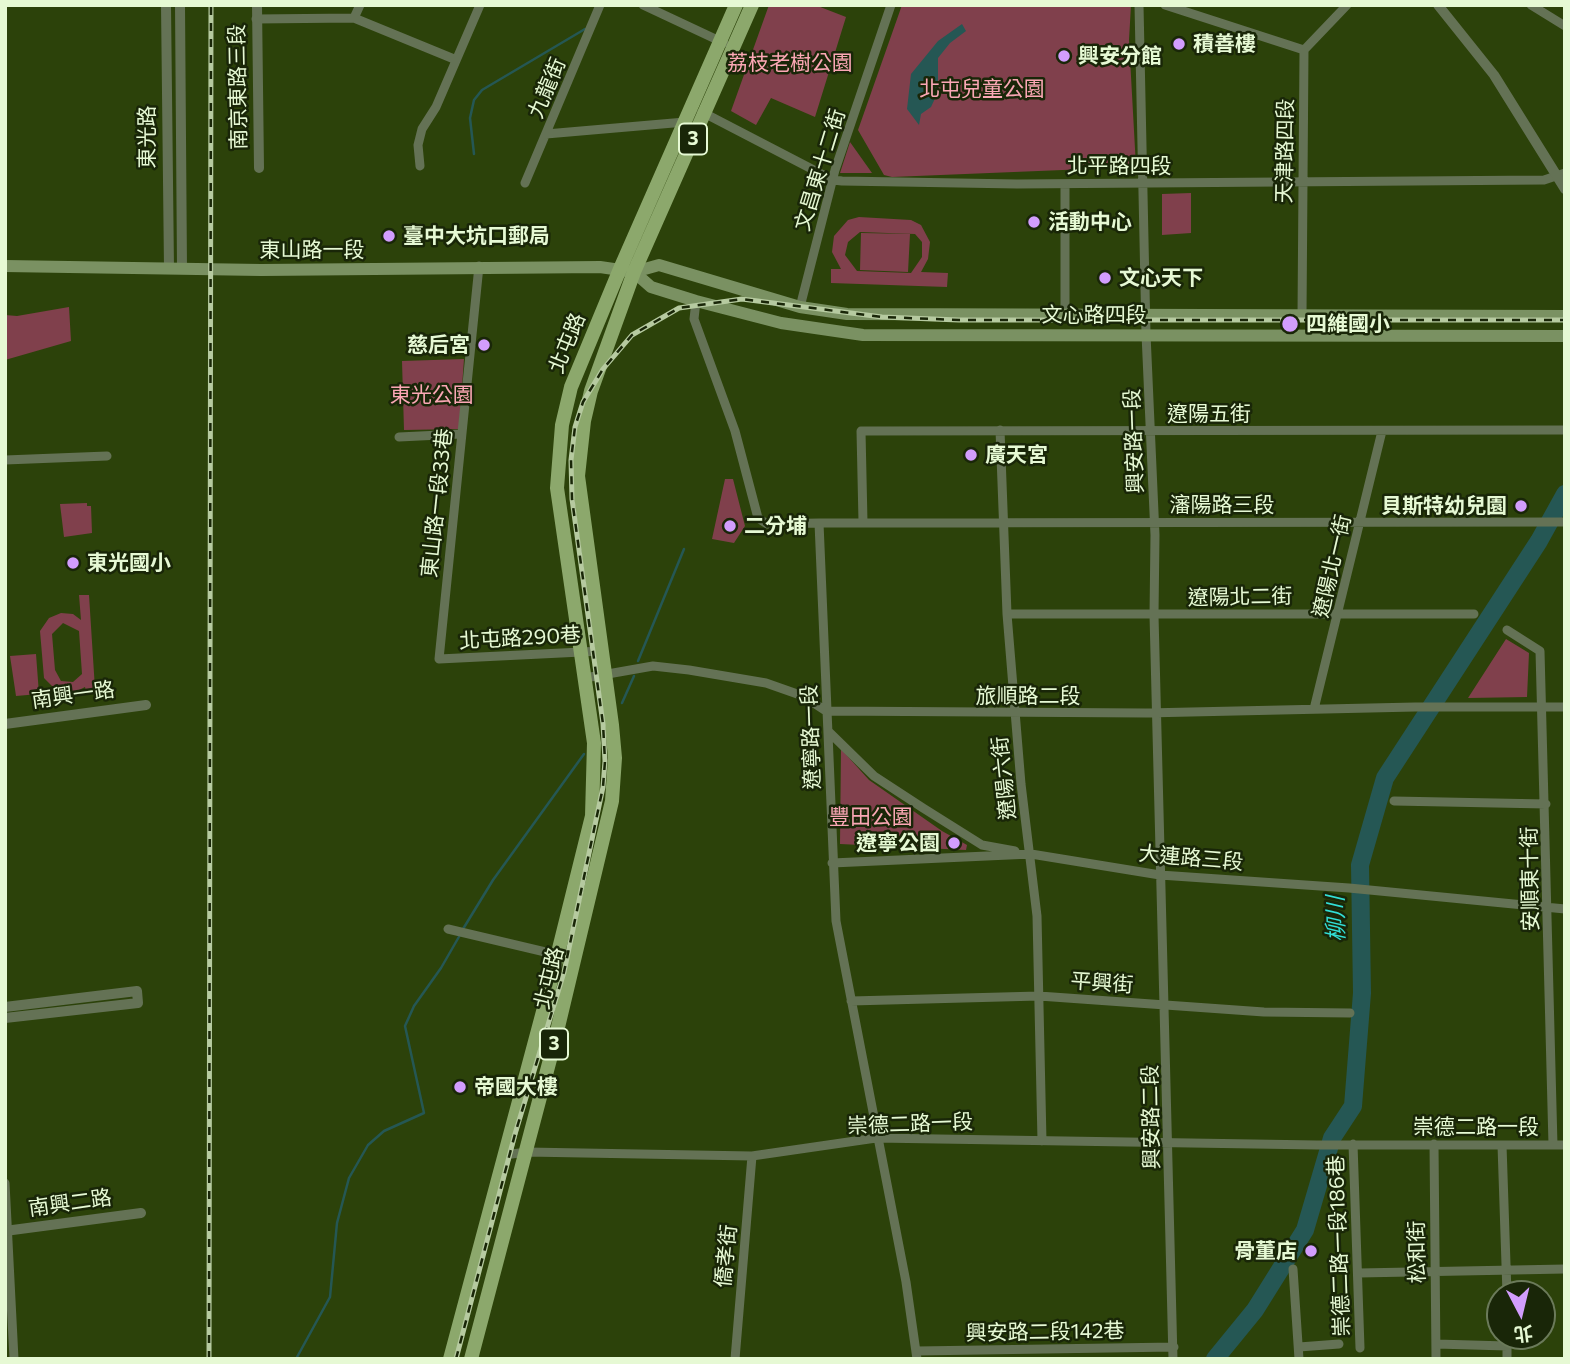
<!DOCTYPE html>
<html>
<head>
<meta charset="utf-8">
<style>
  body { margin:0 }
  #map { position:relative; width:1570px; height:1364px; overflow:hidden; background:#2c420a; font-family:Commissioner,"Noto Sans TC",sans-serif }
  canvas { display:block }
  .frame { position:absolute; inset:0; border:7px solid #e6f9d4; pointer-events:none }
  .north { position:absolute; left:1486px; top:1280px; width:70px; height:70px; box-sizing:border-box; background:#192608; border:2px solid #6b7a5a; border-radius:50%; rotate:173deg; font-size:19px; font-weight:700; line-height:28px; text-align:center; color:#e6f9d4 }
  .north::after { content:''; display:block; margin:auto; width:24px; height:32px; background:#d29dfd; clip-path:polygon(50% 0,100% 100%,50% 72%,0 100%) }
</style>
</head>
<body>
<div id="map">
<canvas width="1570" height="1364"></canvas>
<div class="frame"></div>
<div class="north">北</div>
</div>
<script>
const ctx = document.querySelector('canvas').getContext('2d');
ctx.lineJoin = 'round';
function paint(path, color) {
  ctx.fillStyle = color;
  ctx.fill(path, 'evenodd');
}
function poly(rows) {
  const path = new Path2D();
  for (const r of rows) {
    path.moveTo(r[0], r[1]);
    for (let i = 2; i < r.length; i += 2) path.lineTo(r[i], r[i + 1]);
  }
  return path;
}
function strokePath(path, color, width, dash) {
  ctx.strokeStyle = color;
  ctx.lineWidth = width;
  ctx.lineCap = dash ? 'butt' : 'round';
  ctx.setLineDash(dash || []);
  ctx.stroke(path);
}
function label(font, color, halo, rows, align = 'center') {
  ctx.font = font + ' Commissioner,"Noto Sans TC",sans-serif';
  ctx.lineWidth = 5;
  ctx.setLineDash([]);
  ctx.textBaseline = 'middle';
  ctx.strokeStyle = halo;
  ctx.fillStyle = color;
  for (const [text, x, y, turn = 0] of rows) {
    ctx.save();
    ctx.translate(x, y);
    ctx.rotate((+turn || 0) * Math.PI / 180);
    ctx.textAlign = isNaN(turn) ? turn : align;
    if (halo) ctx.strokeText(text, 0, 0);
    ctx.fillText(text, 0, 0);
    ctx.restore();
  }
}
paint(poly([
  [769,5,815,5,846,17,815,117,771,98,756,125,731,111],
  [902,5,1131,5,1129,40,1136,167,892,177,884,175,858,130],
  [850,142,872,173,840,173],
  [1191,193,1191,233,1162,235,1162,194],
  [859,217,911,220,921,225,930,242,928,259,921,272,948,273,947,287,831,283,831,269,841,269,832,252,834,236,848,220],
  [860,232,915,234,922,242,922,257,911,273,857,271,845,255,848,242],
  [861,233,910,234,908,272,860,270],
  [69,307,71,341,5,360,5,315,17,316],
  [464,359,459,429,404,430,402,361],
  [725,479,733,479,745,526,734,543,712,539],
  [87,503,87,506,91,506,92,533,64,537,60,504],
  [79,595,89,595,95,689,86,691,85,687,73,693,59,693,44,678,40,631,49,618,61,613,73,614,81,620],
  [63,623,79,631,82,674,73,682,61,681,55,670,52,634],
  [1506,639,1529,653,1527,697,1468,698],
  [36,654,39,694,16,696,10,656],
  [841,749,869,780,942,831,967,845,966,850,840,844]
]), '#80404c');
paint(poly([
  [962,24,966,31,950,43,938,58,938,92,931,107,921,114,919,125,907,109,911,74,938,41]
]), '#255754');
strokePath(poly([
  [474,154,470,118,474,100,482,90,585,29],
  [638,661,684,549],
  [622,703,634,676],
  [463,929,493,880,584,754],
  [296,1359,330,1297,337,1223,349,1178,368,1145,384,1131,424,1113,405,1026,414,1006,441,968,460,935]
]), '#255754', 2.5);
strokePath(poly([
  [1215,1359,1255,1310,1305,1230,1332,1138,1353,1106,1362,993,1360,865,1385,778,1539,541,1565,494]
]), '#255754', 18);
strokePath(poly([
  [643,5,724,43],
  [1139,5,1146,334,1155,535,1154,615,1173,1359],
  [1165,5,1304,50],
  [1531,5,1565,26],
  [354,18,360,5],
  [256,19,354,18,454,59],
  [702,112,833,180,842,181,1017,184,1544,180,1565,173],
  [546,134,685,122],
  [420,166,418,145,422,129,436,107,480,5],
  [525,183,600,5],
  [1065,184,1065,313],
  [479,266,439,659,602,651],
  [696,301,694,319,735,431,758,518,767,524,819,523,836,921,906,1282,917,1359],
  [800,307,835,170,891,5],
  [1302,315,1304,50,1347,5],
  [1000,430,1007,614,1021,784,1037,916,1042,1141],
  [399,437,461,434],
  [5,460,107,456],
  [863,522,861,431,1565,430],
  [819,523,1565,522],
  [1007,614,1474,614],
  [1507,630,1540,651,1553,1145],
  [585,678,653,666,689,670,766,683,803,696,826,711,1146,713,1415,707,1565,707],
  [1314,709,1382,431],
  [829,732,874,776,923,808,982,845,1015,851],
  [1394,801,1546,804],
  [832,863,1031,854,1160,875,1349,888,1565,909],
  [448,929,558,955],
  [851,1001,1039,996,1264,1012,1350,1013],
  [1353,1144,1360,1348],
  [1434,1144,1436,1359],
  [1502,1145,1507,1294],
  [504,1155,527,1152,752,1156,876,1138,1317,1145,1565,1145],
  [5,1183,14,1359],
  [1293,1269,1299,1359],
  [1359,1273,1565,1269],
  [1507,1336,1507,1359],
  [1436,1344,1507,1346],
  [1299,1347,1339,1344],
  [917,1351,1174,1347],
  [735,1359,752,1156]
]), '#647255', 9);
strokePath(poly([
  [166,5,169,269],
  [180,5,182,269],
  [257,5,259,168],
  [1438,5,1494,75,1565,189],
  [5,724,146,705],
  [5,1007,137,991,138,1003,5,1018],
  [5,1231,141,1213]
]), '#647255', 10);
strokePath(poly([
  [5,266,261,270,600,267,634,272,659,265,800,307,847,314,1565,316],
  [634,272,651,287,696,301,781,323,863,335,1565,336]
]), '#7a9162', 12);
strokePath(poly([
  [450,1359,549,989,592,816,594,743,557,488,562,425,571,387,620,269,736,5],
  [471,1359,553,1048,612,801,615,758,612,725,578,476,584,421,591,391,634,272,752,5]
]), '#8ca86c', 14);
const rail = poly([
  [209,1359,211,5],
  [456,1359,515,1134,564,972,603,787,605,761,603,724,572,499,571,460,575,427,583,402,603,369,632,335,679,308,742,299,882,317,959,320,1565,320]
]);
strokePath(rail, '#b6caa0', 5);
strokePath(rail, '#192608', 2.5, [8]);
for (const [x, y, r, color] of [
  [1179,44,7,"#d29dfd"],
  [1064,56,7,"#d29dfd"],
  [1034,222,7,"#d29dfd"],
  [389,236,7,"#d29dfd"],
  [1105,278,7,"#d29dfd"],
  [1290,324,9,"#d29dfd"],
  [484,345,7,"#d29dfd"],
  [971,455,7,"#d29dfd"],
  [1521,506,7,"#d29dfd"],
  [730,526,7,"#d29dfd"],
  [73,563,7,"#d29dfd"],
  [954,843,7,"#d29dfd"],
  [460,1087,7,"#d29dfd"],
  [1311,1251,7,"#d29dfd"]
]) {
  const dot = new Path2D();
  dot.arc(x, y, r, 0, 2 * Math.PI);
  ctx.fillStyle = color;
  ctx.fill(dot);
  strokePath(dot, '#192608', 2.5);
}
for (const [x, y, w] of [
  [693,139,28],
  [554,1044,28]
]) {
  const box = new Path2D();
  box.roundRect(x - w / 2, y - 15.5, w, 31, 5);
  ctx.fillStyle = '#192608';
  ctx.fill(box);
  strokePath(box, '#e6f9d4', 2);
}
label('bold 19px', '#e6f9d4', null, [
  ["3",693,139],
  ["3",554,1044]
]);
label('bold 21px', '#e6f9d4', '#192608', [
  ["積善樓",1193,44],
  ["興安分館",1078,56],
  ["活動中心",1048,222],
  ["臺中大坑口郵局",403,236],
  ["文心天下",1119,278],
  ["四維國小",1306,324],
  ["慈后宮",470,345,"right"],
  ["廣天宮",985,455],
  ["貝斯特幼兒園",1507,506,"right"],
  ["二分埔",744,526],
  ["東光國小",87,563],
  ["遼寧公園",940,843,"right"],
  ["帝國大樓",474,1087],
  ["骨董店",1297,1251,"right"]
], 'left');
label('21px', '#fba7b5', '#192608', [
  ["荔枝老樹公園",790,63],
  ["北屯兒童公園",982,89],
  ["東光公園",432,395],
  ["豐田公園",871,817]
]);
label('21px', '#e6f9d4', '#192608', [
  ["南京東路三段",238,87,-91],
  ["九龍街",547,88,-67],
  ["東光路",147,137,-90],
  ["天津路四段",1285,151,-89],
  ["北平路四段",1119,166],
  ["文昌東十二街",820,170,-73],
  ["東山路一段",312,250],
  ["文心路四段",1094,315],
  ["北屯路",567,343,-68],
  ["遼陽五街",1209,414],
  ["興安路一段",1134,441,-92],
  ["東山路一段33巷",437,503,-84],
  ["瀋陽路三段",1222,505],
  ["遼陽北一街",1332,566,-77],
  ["遼陽北二街",1240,597,-1],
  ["北屯路290巷",520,638,-3],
  ["南興一路",73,695,-8],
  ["旅順路二段",1028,696],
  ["遼寧路一段",811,737,-92],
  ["遼陽六街",1004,778,-96],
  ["大連路三段",1191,858,5],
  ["安順東十街",1530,879,-91],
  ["北屯路",549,978,-76],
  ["平興街",1102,983,4],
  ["興安路二段",1151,1117,-91],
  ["崇德二路一段",910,1124,-2],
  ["崇德二路一段",1476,1127],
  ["南興二路",70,1203,-8],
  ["崇德二路一段186巷",1339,1246,-92],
  ["松和街",1417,1252,-91],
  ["僑孝街",726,1256,-84],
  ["興安路二段142巷",1045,1332,-1]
]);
label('italic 23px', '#32dfd6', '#192608', [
  ["柳川",1336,919,-91]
]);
</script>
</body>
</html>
